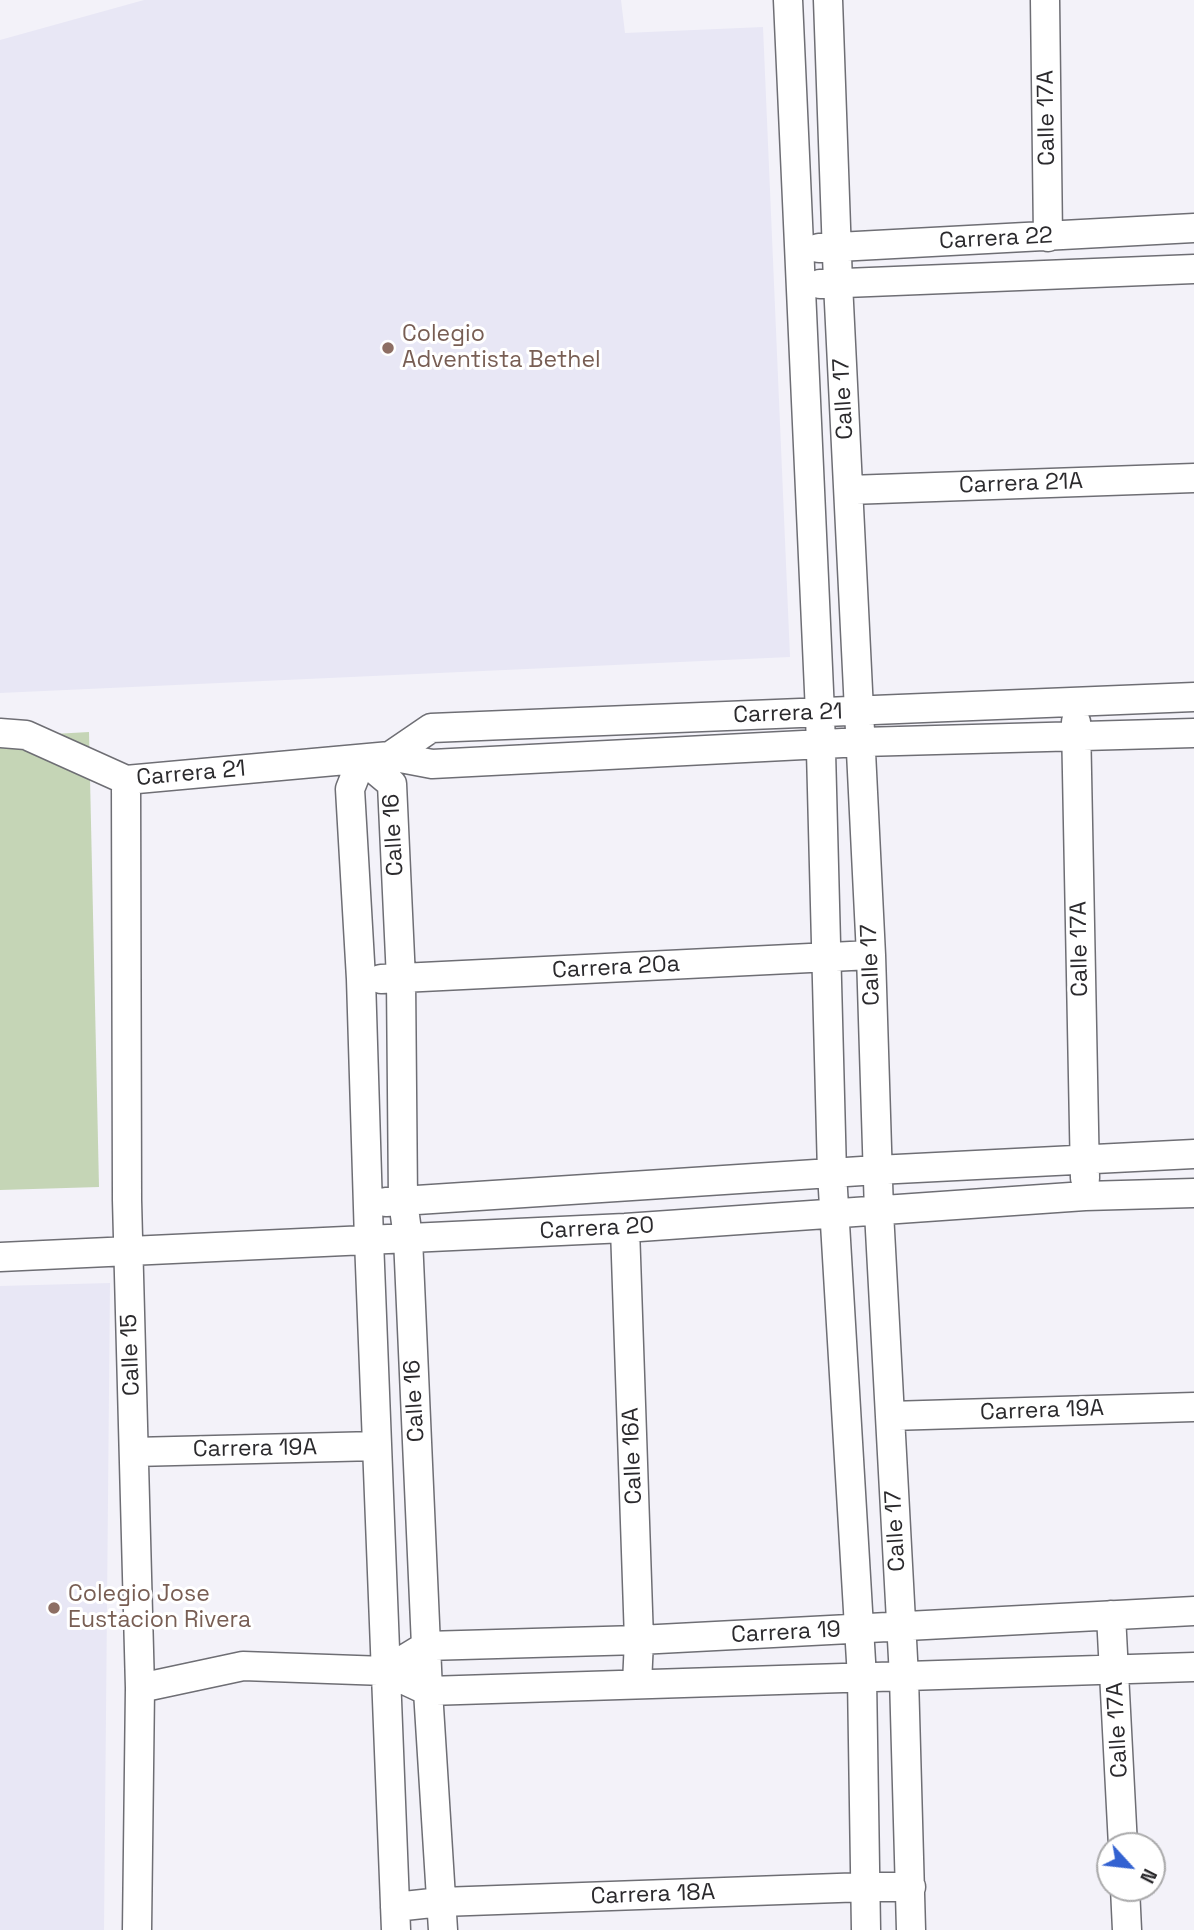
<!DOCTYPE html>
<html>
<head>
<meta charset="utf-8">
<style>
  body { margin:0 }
  #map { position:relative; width:1194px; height:1930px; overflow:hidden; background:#f3f2f9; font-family:"Space Grotesk",sans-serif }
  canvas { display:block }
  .north { position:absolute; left:1096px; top:1832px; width:70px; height:70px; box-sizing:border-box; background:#fff; border:2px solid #aaaaab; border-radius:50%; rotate:117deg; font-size:19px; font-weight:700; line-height:28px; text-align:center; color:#2b2a2d }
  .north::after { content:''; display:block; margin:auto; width:24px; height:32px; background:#3362d1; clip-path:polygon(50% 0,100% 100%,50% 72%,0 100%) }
</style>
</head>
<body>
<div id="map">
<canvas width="1194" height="1930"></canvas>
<div class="north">N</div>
</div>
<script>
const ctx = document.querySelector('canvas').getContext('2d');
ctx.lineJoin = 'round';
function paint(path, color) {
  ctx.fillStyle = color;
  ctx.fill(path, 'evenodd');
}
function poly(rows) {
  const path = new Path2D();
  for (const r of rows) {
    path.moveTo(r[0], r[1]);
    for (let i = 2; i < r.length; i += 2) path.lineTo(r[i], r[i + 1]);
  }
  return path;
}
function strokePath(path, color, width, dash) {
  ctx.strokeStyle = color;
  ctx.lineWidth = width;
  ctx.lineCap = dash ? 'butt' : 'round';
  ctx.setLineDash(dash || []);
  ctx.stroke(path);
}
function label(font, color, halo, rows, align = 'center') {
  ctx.font = font + ' "Space Grotesk",sans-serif';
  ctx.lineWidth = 6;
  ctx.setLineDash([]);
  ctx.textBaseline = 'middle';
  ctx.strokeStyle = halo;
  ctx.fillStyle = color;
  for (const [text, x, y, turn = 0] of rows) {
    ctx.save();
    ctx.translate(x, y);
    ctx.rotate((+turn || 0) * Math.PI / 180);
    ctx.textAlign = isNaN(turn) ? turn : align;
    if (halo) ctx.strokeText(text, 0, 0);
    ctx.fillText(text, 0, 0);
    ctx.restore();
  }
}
paint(poly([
  [144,0,621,0,625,33,763,27,790,657,0,693,0,40],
  [110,1283,104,1930,0,1930,0,1286]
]), '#e8e7f5');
paint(poly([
  [89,732,99,1187,0,1190,0,737]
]), '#c5d5b6');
const street = poly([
  [788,0,820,713,832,1173,862,1678,866,1930],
  [828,0,838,283,871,955,879,1212,904,1677,911,1930],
  [1045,0,1048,237],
  [819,248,1194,228],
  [820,284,1194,269],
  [849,490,1194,478],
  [1076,722,1085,1178],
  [0,733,26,735,126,780,390,756,431,728,1194,697],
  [390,756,432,764,862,742,1194,733],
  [126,780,127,1200,140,1688,137,1930],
  [381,979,871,955],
  [386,1202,877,1170,1194,1154],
  [625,1228,639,1640,637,1684],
  [0,1257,625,1228,1085,1196,1194,1193],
  [890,1416,1194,1407],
  [134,1452,377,1446],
  [1111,1615,1123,1846],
  [385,1671,426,1646,639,1640,1194,1611],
  [140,1688,243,1666,385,1671,428,1691,1194,1667],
  [1125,1888,1127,1930],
  [395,1907,441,1902,866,1887,911,1887],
  [396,1930,369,1240,361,979,350,789,362,759,392,784,401,979,403,1201,408,1238,428,1691,443,1930]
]);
strokePath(street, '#6e6e74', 31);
strokePath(street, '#fff', 28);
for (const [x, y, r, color] of [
  [388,348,7,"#8d6e63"],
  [54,1608,7,"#8d6e63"]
]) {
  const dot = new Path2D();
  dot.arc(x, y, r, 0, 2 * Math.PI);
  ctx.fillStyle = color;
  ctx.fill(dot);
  strokePath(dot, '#fff', 2.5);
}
label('23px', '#2b2a2d', '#fff', [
  ["Calle 17A",1047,118,-91],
  ["Carrera 22",996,239,-3],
  ["Calle 17",844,399,-93],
  ["Carrera 21A",1021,484,-2],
  ["Carrera 21",788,714,-2],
  ["Carrera 21",191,774,-5],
  ["Calle 16",394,835,-93],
  ["Calle 17A",1080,949,-91],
  ["Calle 17",871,965,-92],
  ["Carrera 20a",616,968,-3],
  ["Carrera 20",597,1229,-3],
  ["Calle 15",131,1355,-92],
  ["Calle 16",415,1401,-93],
  ["Carrera 19A",1042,1411,-2],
  ["Carrera 19A",255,1449,-1],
  ["Calle 16A",633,1456,-92],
  ["Calle 17",896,1531,-93],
  ["Carrera 19",786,1633,-3],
  ["Calle 17A",1118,1730,-93],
  ["Carrera 18A",653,1895,-2]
]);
label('23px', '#785e54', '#fff', [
  ["Colegio",402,335],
  ["Adventista Bethel",402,361],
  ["Colegio Jose",68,1595],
  ["Eustacion Rivera",68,1621]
], 'left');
</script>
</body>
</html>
